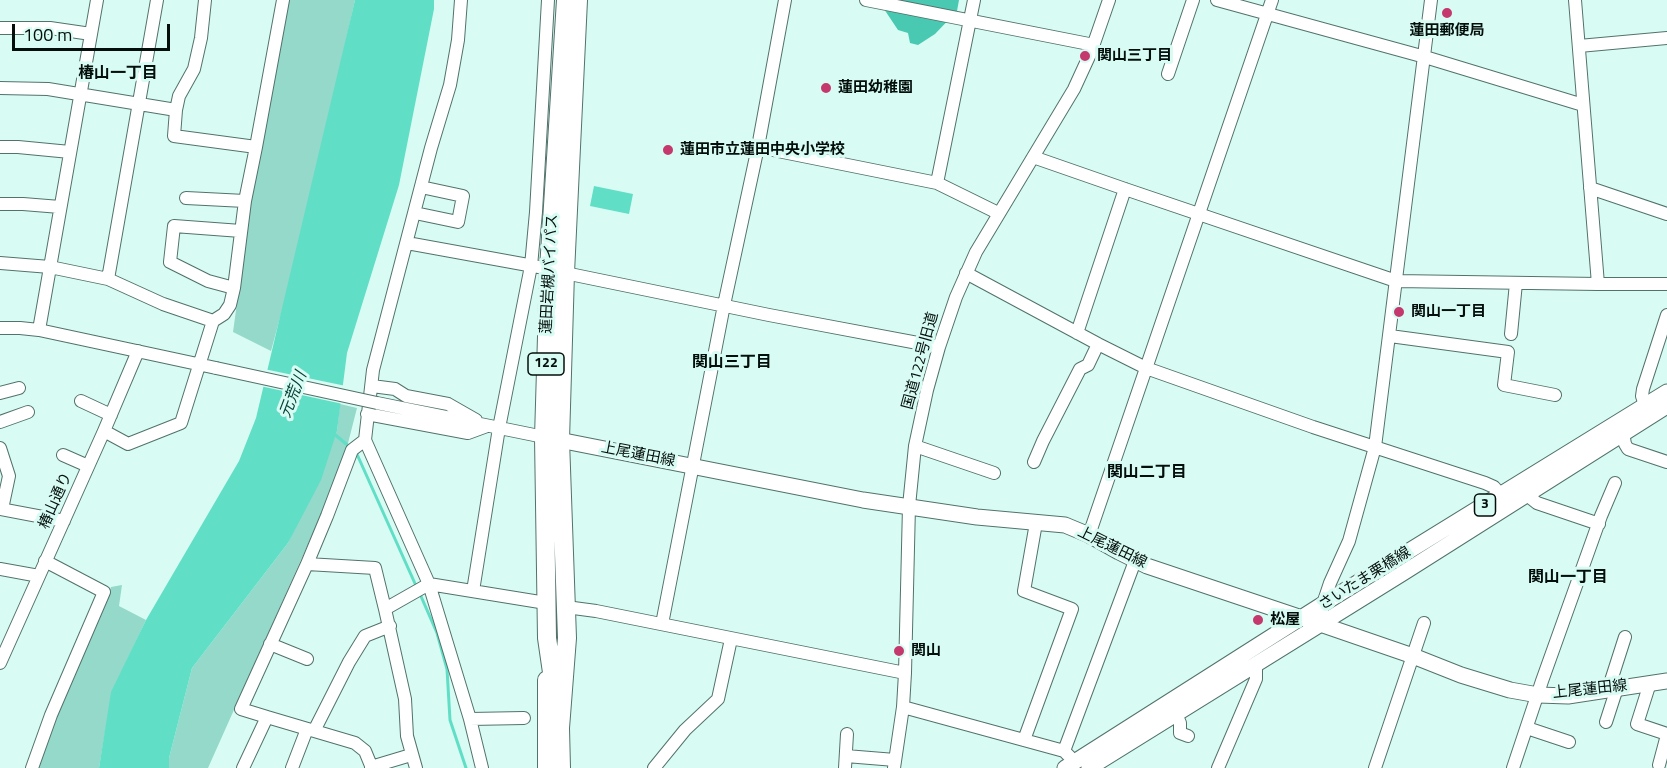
<!DOCTYPE html>
<html>
<head>
<meta charset="utf-8">
<style>
  body { margin:0 }
  #map { position:relative; width:1667px; height:768px; overflow:hidden; background:#d8fcf3; font-family:"Titillium Web",sans-serif }
  canvas { display:block }
  .scale { position:absolute; left:12px; top:24px; width:158px; height:27px; box-sizing:border-box; border:3px solid #040f0c; border-top:0; padding-left:8px; font-size:18px; line-height:21px; white-space:nowrap; color:#040f0c; -webkit-text-stroke:4px #d8fcf3; paint-order:stroke }
</style>
</head>
<body>
<div id="map">
<canvas width="1667" height="768"></canvas>
<div class="scale">100 m</div>
</div>
<script>
const ctx = document.querySelector('canvas').getContext('2d');
ctx.lineJoin = 'round';
function paint(path, color) {
  ctx.fillStyle = color;
  ctx.fill(path, 'evenodd');
}
function poly(rows) {
  const path = new Path2D();
  for (const r of rows) {
    path.moveTo(r[0], r[1]);
    for (let i = 2; i < r.length; i += 2) path.lineTo(r[i], r[i + 1]);
  }
  return path;
}
function strokePath(path, color, width, dash) {
  ctx.strokeStyle = color;
  ctx.lineWidth = width;
  ctx.lineCap = dash ? 'butt' : 'round';
  ctx.setLineDash(dash || []);
  ctx.stroke(path);
}
function label(font, color, halo, rows, align = 'center') {
  ctx.font = font + ' "Titillium Web","Noto Sans JP",sans-serif';
  ctx.lineWidth = 6;
  ctx.setLineDash([]);
  ctx.textBaseline = 'middle';
  ctx.strokeStyle = halo;
  ctx.fillStyle = color;
  for (const [text, x, y, turn = 0] of rows) {
    ctx.save();
    ctx.translate(x, y);
    ctx.rotate((+turn || 0) * Math.PI / 180);
    ctx.textAlign = isNaN(turn) ? turn : align;
    if (halo) ctx.strokeText(text, 0, 0);
    ctx.fillText(text, 0, 0);
    ctx.restore();
  }
}
paint(poly([
  [287,0,355,0,319,161,296,259,271,351,233,332,248,224,252,188],
  [340,404,357,408,347,447,321,515,208,768,169,768,169,758,192,668,288,543,337,431],
  [122,585,119,606,146,620,112,692,99,768,37,768,51,725,111,587]
]), '#94d9ca');
paint(poly([
  [878,0,959,0,957,11,935,34,918,45,910,43,908,33,898,30]
]), '#49c9b2');
paint(poly([
  [355,0,434,0,434,9,399,185,347,353,337,431,321,480,288,543,192,668,169,758,169,768,99,768,111,692,146,620,239,461,256,418],
  [594,186,633,194,629,214,590,206]
]), '#61dec6');
paint(poly([
  [264,369,346,386,343,404,260,386]
]), '#d8fcf3');
strokePath(poly([
  [333,433,351,448],
  [356,452,417,588],
  [420,594,437,633,447,669,450,720,466,768]
]), '#61dec6', 3);
const minor = poly([
  [461,0,458,40,450,85,431,148,373,370,365,440,429,584,470,719,482,768],
  [866,0,1094,45],
  [1217,0,1425,57,1583,105],
  [1575,0,1598,284],
  [0,28,50,28,91,34],
  [1579,46,1667,38],
  [1168,74,1193,0],
  [0,88,48,89,176,110,174,136,256,147],
  [176,110,179,96,194,69,201,38,205,0],
  [0,147,18,147,70,152],
  [758,147,937,183,998,213],
  [1033,157,1125,189,1396,281,1598,284,1667,284],
  [937,183,974,0],
  [1590,188,1667,214],
  [186,198,245,201],
  [0,204,23,204,60,207],
  [415,213,458,222,463,196,421,187],
  [407,243,539,267],
  [0,263,50,267,108,279,163,304,213,321],
  [565,273,769,315,939,347],
  [966,273,1098,344,1146,368,1313,427,1485,483,1494,487,1501,495],
  [108,279,157,0],
  [234,288,208,281,170,262,174,226,241,231],
  [0,328,20,328,39,330,216,368],
  [39,330,97,0],
  [1077,333,1125,189],
  [1511,334,1516,283],
  [1390,336,1508,352,1504,385,1555,395],
  [372,386,395,389,406,396,448,404,476,420],
  [0,393,19,388],
  [81,401,111,415],
  [377,403,544,437],
  [1645,405,1642,396,1643,389,1667,315],
  [367,414,468,433,487,426],
  [0,422,28,412],
  [1622,427,1625,444,1628,449,1667,462],
  [104,431,128,444,181,423,213,321,224,314,230,305,234,288,245,201,256,147,283,0],
  [915,446,994,473],
  [0,448,9,476,2,509],
  [63,455,88,466],
  [1034,462,1043,441,1080,369,1088,365,1098,344],
  [1527,495,1537,503,1599,524],
  [0,509,64,521],
  [1089,535,1272,0],
  [307,564,375,568,385,609],
  [0,569,39,576],
  [473,591,499,428,531,266,536,212,548,0],
  [566,607,596,611,905,673],
  [662,624,724,305,758,147,785,0],
  [1320,624,1323,604,1330,583,1349,541,1375,447,1431,0],
  [270,644,307,659],
  [0,663,104,431,138,351],
  [1650,683,1637,724,1667,734],
  [1608,690,1625,637],
  [903,707,1064,751,1070,757],
  [1176,714,1180,723,1180,733,1188,736],
  [267,717,241,709,307,564,327,516,352,450,365,440],
  [470,719,524,718],
  [1606,722,1617,688],
  [1527,728,1569,742],
  [314,731,349,662,365,636,390,626],
  [1024,740,1072,609,1024,591,1036,523],
  [1064,751,1135,561],
  [846,756,895,760],
  [1659,765,1667,735],
  [371,767,411,755],
  [32,768,51,715,104,592,45,561],
  [243,768,267,717,355,743,365,751,372,768],
  [292,768,307,729],
  [416,768,407,736,405,699,385,609,429,584,546,603],
  [654,768,685,730,718,699,731,639],
  [845,768,847,734],
  [894,768,903,707,905,673,909,506,915,446,927,390,939,347,956,297,976,252,1074,89,1091,52,1109,0],
  [1218,768,1256,679,1256,664],
  [1375,768,1424,623],
  [1513,768,1542,681,1601,516,1615,483]
]);
const major = poly([
  [549,438,863,500,977,517,1065,525,1089,535,1119,552,1147,566,1320,624,1413,656,1461,675,1510,690,1538,695,1568,696,1667,681],
  [1065,768,1323,604,1667,392],
  [1089,768,1403,573,1667,406]
]);
const highway = poly([
  [555,693,547,638,544,437,549,269,566,0],
  [547,768,547,680],
  [561,768,560,728,567,638,560,440,565,273,578,0]
]);
strokePath(minor, '#52726b', 14);
strokePath(major, '#52726b', 17);
strokePath(highway, '#52726b', 20);
strokePath(minor, '#fff', 12);
strokePath(major, '#fff', 15);
strokePath(highway, '#fff', 18);
const minorBridge = poly([
  [216,368,377,403]
]);
strokePath(minorBridge, '#52726b', 14, []);
strokePath(minorBridge, '#fff', 12);
for (const [x, y, r, color] of [
  [1447,13,6,"#c4386d"],
  [1085,56,6,"#c4386d"],
  [826,88,6,"#c4386d"],
  [668,150,6,"#c4386d"],
  [1399,312,6,"#c4386d"],
  [1258,620,6,"#c4386d"],
  [899,651,6,"#c4386d"]
]) {
  const dot = new Path2D();
  dot.arc(x, y, r, 0, 2 * Math.PI);
  ctx.fillStyle = color;
  ctx.fill(dot);
  strokePath(dot, '#d8fcf3', 2);
}
for (const [x, y, w] of [
  [546,364,36],
  [1485,505,21]
]) {
  const box = new Path2D();
  box.roundRect(x - w / 2, y - 11, w, 22, 4.5);
  ctx.fillStyle = '#d8fcf3';
  ctx.fill(box);
  strokePath(box, '#040f0c', 1.5);
}
label('bold 14px', '#040f0c', null, [
  ["122",546,364],
  ["3",1485,505]
]);
label('bold 15px', '#040f0c', '#d8fcf3', [
  ["蓮田郵便局",1447,31,"center"],
  ["関山三丁目",1097,56],
  ["蓮田幼稚園",838,88],
  ["蓮田市立蓮田中央小学校",680,150],
  ["関山一丁目",1411,312],
  ["松屋",1270,620],
  ["関山",911,651]
], 'left');
label('15px', '#040f0c', '#d8fcf3', [
  ["蓮田岩槻バイパス",550,274,-87],
  ["国道122号旧道",921,361,-75],
  ["上尾蓮田線",638,455,11],
  ["椿山通り",56,501,-66],
  ["上尾蓮田線",1112,548,26],
  ["さいたま栗橋線",1365,579,-32],
  ["上尾蓮田線",1590,690,-6]
]);
label('bold 16px', '#040f0c', '#d8fcf3', [
  ["椿山一丁目",118,74],
  ["関山三丁目",732,363],
  ["関山二丁目",1147,473],
  ["関山一丁目",1568,578]
]);
label('italic 16px', '#003c33', '#d8fcf3', [
  ["元荒川",294,395,-69]
]);
</script>
</body>
</html>
